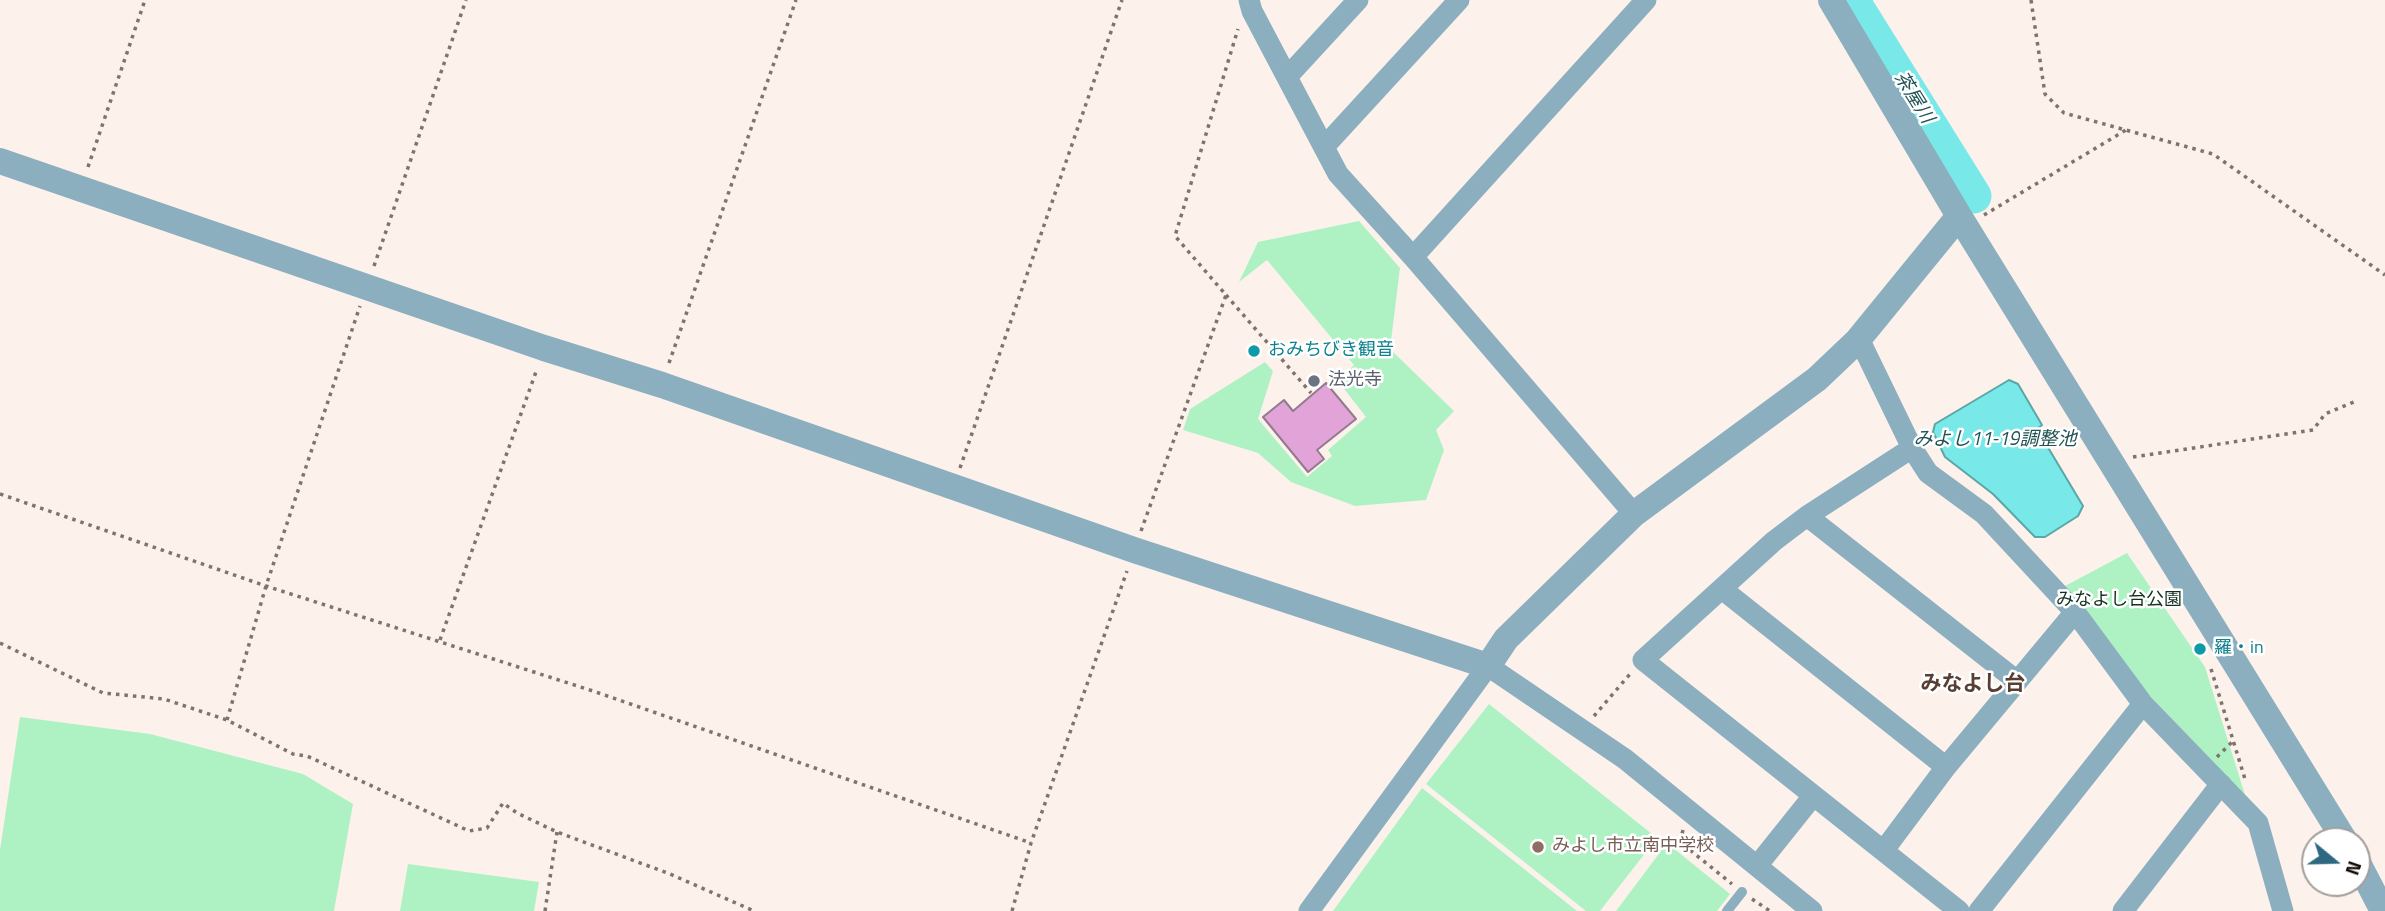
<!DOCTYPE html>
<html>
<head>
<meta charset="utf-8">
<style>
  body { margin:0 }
  #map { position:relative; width:2385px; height:911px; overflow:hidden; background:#fdf1eb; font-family:"Titillium Web",sans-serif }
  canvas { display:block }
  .north { position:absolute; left:2301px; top:827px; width:70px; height:70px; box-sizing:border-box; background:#fff; border:2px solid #a29e9c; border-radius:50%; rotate:109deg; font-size:19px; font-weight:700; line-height:28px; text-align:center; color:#160c08 }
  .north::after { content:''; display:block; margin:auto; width:24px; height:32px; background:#2e6981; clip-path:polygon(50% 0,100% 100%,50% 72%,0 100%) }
</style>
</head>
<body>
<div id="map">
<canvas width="2385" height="911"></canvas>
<div class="north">N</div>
</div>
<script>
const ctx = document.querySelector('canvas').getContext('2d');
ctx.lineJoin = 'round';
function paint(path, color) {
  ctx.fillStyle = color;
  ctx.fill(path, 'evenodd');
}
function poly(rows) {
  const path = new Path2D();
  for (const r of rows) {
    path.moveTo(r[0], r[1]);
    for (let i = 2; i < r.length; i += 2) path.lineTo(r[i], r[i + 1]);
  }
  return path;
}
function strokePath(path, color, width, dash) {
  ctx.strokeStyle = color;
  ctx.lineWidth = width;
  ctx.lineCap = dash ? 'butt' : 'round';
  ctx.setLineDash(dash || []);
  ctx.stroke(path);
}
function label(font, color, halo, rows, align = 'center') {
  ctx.font = font + ' "Titillium Web","Noto Sans JP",sans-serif';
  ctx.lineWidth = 5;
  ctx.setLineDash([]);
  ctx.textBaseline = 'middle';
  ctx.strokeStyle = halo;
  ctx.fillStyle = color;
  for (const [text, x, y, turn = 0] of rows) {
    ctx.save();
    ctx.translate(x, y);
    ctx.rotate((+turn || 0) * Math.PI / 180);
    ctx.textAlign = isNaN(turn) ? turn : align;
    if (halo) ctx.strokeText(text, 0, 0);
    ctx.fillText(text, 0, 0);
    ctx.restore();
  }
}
paint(poly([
  [1359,221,1400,268,1390,349,1454,411,1436,430,1444,450,1426,500,1355,506,1291,482,1258,453,1183,430,1190,409,1265,362,1273,371,1258,419,1307,477,1332,456,1328,450,1366,417,1338,381,1354,365,1267,260,1239,282,1258,242],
  [2127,553,2205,667,2246,798,2150,696,2065,586],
  [1489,704,1657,838,1600,911,1586,911,1426,784],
  [20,717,150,734,303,774,353,804,334,911,0,911,0,850],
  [1422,788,1577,911,1333,911],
  [1667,843,1730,894,1717,911,1616,911],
  [408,864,539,882,534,911,400,911]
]), '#aef2c4');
const water = poly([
  [2009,380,2018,384,2042,425,2037,429,2083,506,2078,516,2045,537,2035,537,1993,494,1945,457,1933,432,1935,424,2009,380]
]);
paint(water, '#79e8e9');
strokePath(water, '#5ba6a6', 2);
strokePath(poly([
  [1852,0,1974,196]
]), '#79e8e9', 35);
const building = poly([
  [1326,383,1356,419,1317,450,1324,459,1308,472,1263,417,1284,400,1293,411,1326,383]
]);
paint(building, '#e1a3d8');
strokePath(building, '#917b8e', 2);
strokePath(poly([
  [2031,0,2045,94,2064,113,2213,154,2385,275],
  [88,167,145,0],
  [1984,215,2126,130],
  [374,266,466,0],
  [1226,295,1311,393],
  [669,363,796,0],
  [2133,457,2313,430,2325,414,2356,401],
  [960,468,1122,0],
  [0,494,266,586,593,691,1031,843],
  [1141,531,1226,295,1175,236,1238,29],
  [440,640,537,369],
  [0,643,103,693,164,699,227,720,293,754,307,756,469,831,487,828,503,803,517,813,557,832,670,874,754,911],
  [2211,669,2245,779],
  [1594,716,1630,674],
  [227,720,266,586,360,306],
  [2217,757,2233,741],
  [1683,830,1680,842,1732,884],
  [1752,899,1770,911],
  [545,911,557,832],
  [1012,911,1031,843,1127,571]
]), '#7e736e', 3.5, [3.5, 5]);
strokePath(poly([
  [1727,911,1742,892]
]), '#8cafc0', 10);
strokePath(poly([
  [1249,0,1252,11,1338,174,1413,257,1634,514],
  [1288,76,1358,0],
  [1324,147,1459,0],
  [1413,257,1646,0],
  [1857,341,1864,349,1912,448],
  [1807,516,2017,681],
  [1722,589,1946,767],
  [1884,850,1946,767,2075,612],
  [1757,866,1813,796],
  [1309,911,1488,666,1625,759,1812,911],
  [1959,911,1643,660,1774,541,1807,516,1912,448,1928,473,1984,514,2075,612,2143,704,2258,823,2283,911],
  [1979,911,2143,704],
  [2123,911,2221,784]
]), '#8cafc0', 21);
strokePath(poly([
  [1831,0,1959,216,2345,841],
  [0,161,544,348,662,385,1134,550,1488,666,1506,639,1634,514,1817,379,1857,341,1959,216],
  [2357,861,2383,911]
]), '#8cafc0', 26);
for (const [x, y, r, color] of [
  [1254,351,7,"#0f9aa8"],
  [1314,381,7,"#6b7280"],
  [2200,649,7,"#0f9aa8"],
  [1538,847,7,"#8d6e63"]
]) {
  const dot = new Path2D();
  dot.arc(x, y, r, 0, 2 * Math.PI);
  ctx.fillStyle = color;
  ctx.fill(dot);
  strokePath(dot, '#fff', 2.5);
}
label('18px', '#0d838f', '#fff', [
  ["おみちびき観音",1268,351],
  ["羅・in",2214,649]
], 'left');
label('18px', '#5b616d', '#fff', [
  ["法光寺",1328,381]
], 'left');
label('18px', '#12321f', '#fff', [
  ["みなよし台公園",2119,601]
]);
label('18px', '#785e54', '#fff', [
  ["みよし市立南中学校",1552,847]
], 'left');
label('italic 19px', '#225354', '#fff', [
  ["茶屋川",1913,98,58],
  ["みよし11-19調整池",1995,440]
]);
label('bold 21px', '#583f34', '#fff', [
  ["みなよし台",1973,685]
]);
</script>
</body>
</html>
